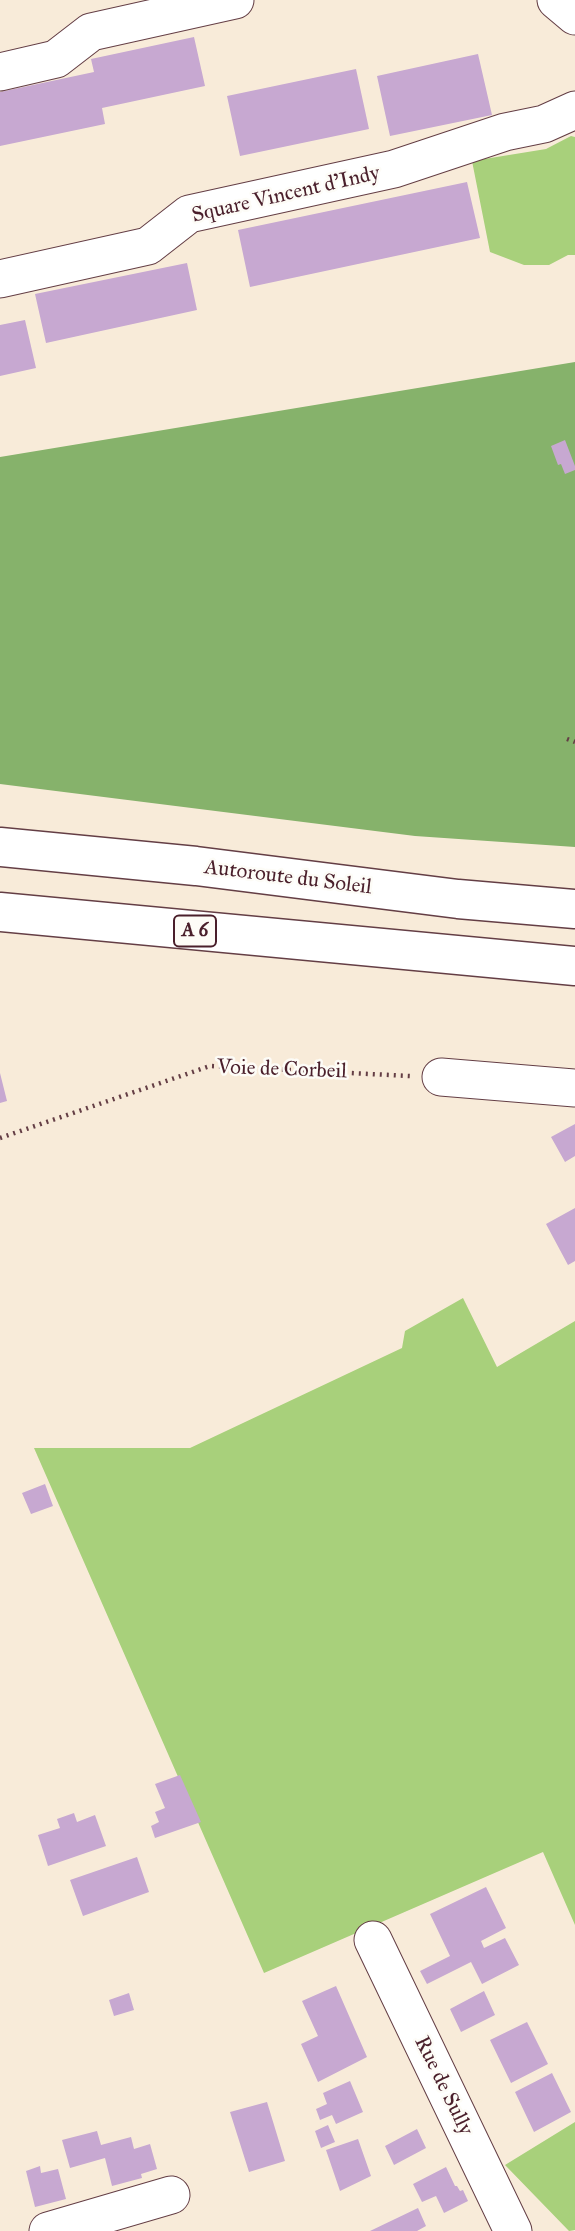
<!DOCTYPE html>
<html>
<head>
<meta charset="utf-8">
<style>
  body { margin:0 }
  canvas { display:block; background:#f8ebd9 }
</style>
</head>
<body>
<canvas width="575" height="2231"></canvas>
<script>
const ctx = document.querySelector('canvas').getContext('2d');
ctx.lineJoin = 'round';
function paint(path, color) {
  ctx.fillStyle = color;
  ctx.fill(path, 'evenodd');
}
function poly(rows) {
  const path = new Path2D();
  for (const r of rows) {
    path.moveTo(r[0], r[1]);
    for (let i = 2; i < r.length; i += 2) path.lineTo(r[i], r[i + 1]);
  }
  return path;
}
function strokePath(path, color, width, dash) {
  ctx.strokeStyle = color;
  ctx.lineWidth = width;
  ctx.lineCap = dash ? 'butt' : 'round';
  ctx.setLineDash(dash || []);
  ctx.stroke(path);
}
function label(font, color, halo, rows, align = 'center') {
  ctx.font = font + ' "IM FELL Great Primer",serif';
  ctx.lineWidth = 5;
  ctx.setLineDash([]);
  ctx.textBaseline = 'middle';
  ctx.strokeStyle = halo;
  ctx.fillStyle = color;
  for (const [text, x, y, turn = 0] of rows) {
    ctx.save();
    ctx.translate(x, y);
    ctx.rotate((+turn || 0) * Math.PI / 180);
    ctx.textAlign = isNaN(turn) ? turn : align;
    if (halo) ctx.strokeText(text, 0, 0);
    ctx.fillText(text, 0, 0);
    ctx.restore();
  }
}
paint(poly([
  [571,136,575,137,575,255,568,255,549,265,524,265,490,252,472,161,546,149],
  [463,1298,497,1367,575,1321,575,1925,543,1852,264,1973,34,1448,190,1448,402,1348,405,1331],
  [575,2122,575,2230,569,2231,505,2165]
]), '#a8d07b');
paint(poly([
  [575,362,575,847,415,836,0,784,0,457]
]), '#86b26b');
paint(poly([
  [194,37,205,86,102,108,105,124,0,146,0,92,94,72,91,59],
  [478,54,492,115,390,136,377,76],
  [356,69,369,129,240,156,227,96],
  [467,182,480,238,250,287,238,230],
  [187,263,197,310,46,343,35,294],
  [25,320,36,368,0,376,0,325],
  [565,440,575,466,575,470,565,474,561,464,558,465,551,446],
  [0,1073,7,1101,0,1103],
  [575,1124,575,1156,565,1162,551,1137],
  [575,1208,575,1261,568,1265,546,1224],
  [45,1484,53,1506,31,1514,22,1493],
  [180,1775,201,1822,155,1838,151,1826,159,1822,155,1812,165,1808,155,1784],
  [74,1813,77,1822,95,1815,106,1846,48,1866,38,1835,60,1828,57,1819],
  [137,1857,149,1892,83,1916,70,1880],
  [486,1887,506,1928,481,1941,484,1948,505,1938,519,1965,482,1984,471,1962,427,1984,420,1971,450,1956,430,1914],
  [336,1986,367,2057,318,2082,301,2044,318,2036,302,2001],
  [484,1991,495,2015,461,2032,450,2009],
  [129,1993,134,2010,114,2016,109,2000],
  [527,2022,548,2064,511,2083,490,2040],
  [552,2073,571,2112,534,2132,515,2092],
  [350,2081,363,2112,336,2124,332,2115,320,2120,316,2109,327,2104,323,2093],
  [267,2102,285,2161,249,2172,230,2112],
  [328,2125,335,2142,321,2148,315,2131],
  [417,2129,426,2148,394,2165,385,2146],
  [97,2131,101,2145,131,2137,134,2149,150,2144,157,2169,141,2174,142,2178,112,2186,105,2158,70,2168,62,2140],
  [358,2139,371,2176,340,2191,326,2150],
  [40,2166,41,2173,58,2169,66,2199,35,2207,26,2171],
  [446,2167,455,2186,457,2186,460,2191,463,2190,468,2201,444,2213,436,2196,422,2202,413,2184],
  [418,2208,426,2226,417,2231,370,2231]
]), '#c7a8d1');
const minor = poly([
  [556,0,575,16],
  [0,72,56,59,91,32,235,0],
  [0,279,148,246,189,214,394,169,505,132,544,124,575,110],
  [441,1077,575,1088],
  [373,1940,513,2231],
  [48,2231,171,2195]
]);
const highway = poly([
  [0,847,196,866,458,899,575,909],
  [0,912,575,966]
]);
strokePath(minor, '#643e45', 39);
strokePath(highway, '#643e45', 41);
strokePath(poly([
  [567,739,575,742],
  [0,1138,210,1066,410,1076]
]), '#643e45', 4.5, [2, 5]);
strokePath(minor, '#fff', 37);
strokePath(highway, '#fff', 38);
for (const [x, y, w] of [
  [195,931,42]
]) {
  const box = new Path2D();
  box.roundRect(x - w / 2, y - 15.5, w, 31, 5);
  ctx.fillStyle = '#fdfcf7';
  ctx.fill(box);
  strokePath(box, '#4a1f2b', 2);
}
label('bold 19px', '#4a1f2b', null, [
  ["A 6",195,931]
]);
label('21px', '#4a1f2b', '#fdfcf7', [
  ["Square Vincent d'Indy",286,195,-13],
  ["Autoroute du Soleil",288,878,7],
  ["Voie de Corbeil",282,1070,2],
  ["Rue de Sully",443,2086,64]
]);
</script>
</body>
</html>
